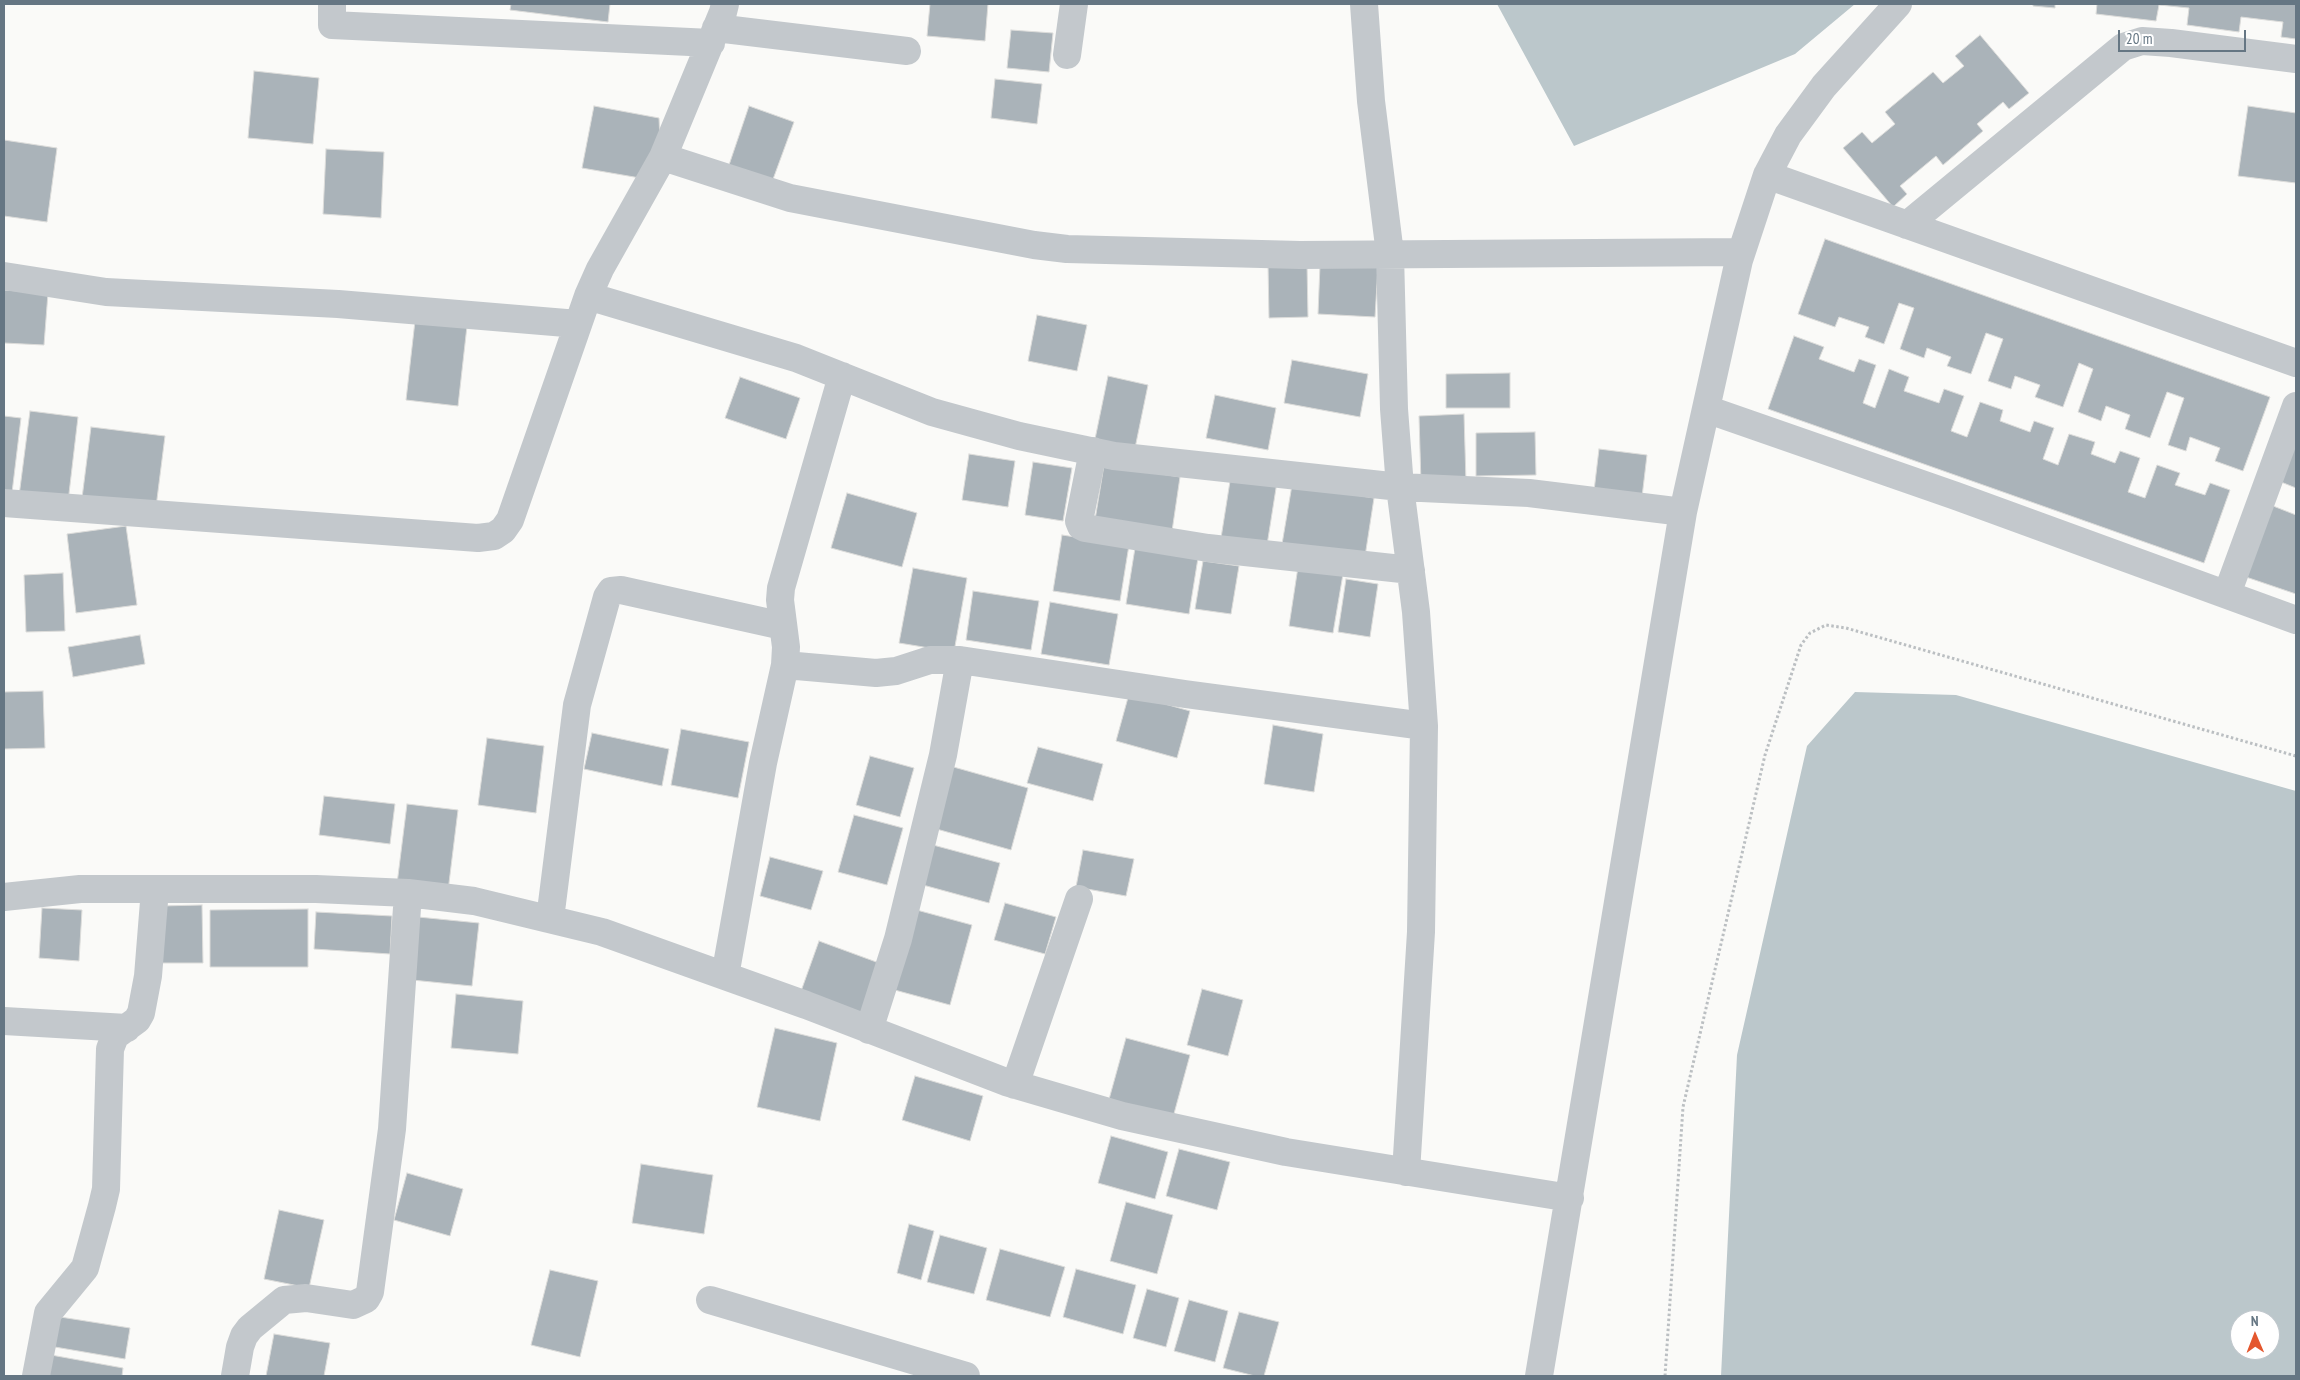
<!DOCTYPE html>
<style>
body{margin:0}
#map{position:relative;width:2300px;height:1380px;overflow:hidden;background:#fafaf8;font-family:"PT Sans Narrow",sans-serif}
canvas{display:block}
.frame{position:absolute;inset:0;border:5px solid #657683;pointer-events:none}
.north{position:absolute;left:2230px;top:1310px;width:50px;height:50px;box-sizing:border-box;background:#fff;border:1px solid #c1c8cd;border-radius:50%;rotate:359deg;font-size:14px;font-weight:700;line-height:20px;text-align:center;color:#657683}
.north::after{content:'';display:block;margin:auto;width:18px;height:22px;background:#e4572e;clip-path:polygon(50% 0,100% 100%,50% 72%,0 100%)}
.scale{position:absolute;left:2118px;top:30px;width:128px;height:22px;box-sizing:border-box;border:2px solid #657683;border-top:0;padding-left:6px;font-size:15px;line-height:18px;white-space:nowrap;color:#657683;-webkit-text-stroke:4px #fff;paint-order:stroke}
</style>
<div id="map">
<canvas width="2300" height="1380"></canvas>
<div class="frame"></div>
<div class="north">N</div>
<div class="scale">20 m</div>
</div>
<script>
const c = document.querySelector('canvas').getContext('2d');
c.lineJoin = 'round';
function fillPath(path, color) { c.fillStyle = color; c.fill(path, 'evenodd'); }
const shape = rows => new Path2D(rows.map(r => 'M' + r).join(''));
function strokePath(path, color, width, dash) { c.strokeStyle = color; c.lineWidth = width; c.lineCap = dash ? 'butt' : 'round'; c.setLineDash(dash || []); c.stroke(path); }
fillPath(shape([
 [1497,4,1855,4,1795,54,1574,146],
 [1855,692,1956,695,2296,791,2296,1376,1721,1376,1737,1055,1807,746],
 [2240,1320,2270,1320,2270,1350,2240,1350]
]), '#bbc7cb');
const building = shape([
 [511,4,610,4,608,22,510,10,511,4],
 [930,4,988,4,985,41,927,36,930,4],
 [2033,4,2055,4,2055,8,2033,6,2033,4],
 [2097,4,2296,4,2296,39,2281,37,2283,22,2241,17,2239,32,2187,25,2189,8,2159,5,2156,21,2096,14,2097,4],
 [1011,30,1053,33,1049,72,1007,68,1011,30],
 [1980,35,2029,93,2009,109,2003,102,1977,124,1983,131,1943,165,1936,156,1900,186,1907,194,1893,207,1843,148,1862,132,1872,143,1895,124,1885,112,1933,72,1943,83,1964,66,1955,56,1980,35],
 [254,71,319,78,313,144,248,138,254,71],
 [995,79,1042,84,1037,124,991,118,995,79],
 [594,106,659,118,660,141,640,178,582,168,594,106],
 [749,106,794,122,772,182,728,168,749,106],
 [2248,106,2296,113,2296,183,2238,176,2248,106],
 [4,140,57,148,47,222,4,216,4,140],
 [326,149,384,152,381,218,323,214,326,149],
 [1825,239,2270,397,2243,471,2215,461,2220,448,2190,437,2186,451,2168,445,2184,398,2167,392,2150,438,2125,429,2130,415,2106,406,2101,421,2078,412,2093,369,2079,363,2063,407,2035,397,2040,385,2015,376,2011,389,1988,381,2003,339,1986,333,1971,374,1947,366,1951,357,1927,348,1924,358,1900,349,1914,308,1899,303,1884,344,1865,337,1869,327,1839,317,1835,327,1798,314,1825,239],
 [1268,264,1307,264,1308,317,1269,318,1268,264],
 [1320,265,1378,267,1375,317,1318,314,1320,265],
 [4,290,48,293,44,345,4,343,4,290],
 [1037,315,1087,325,1077,371,1028,361,1037,315],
 [415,321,467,326,458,406,406,400,415,321],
 [1794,336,1824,347,1819,359,1854,372,1859,359,1876,365,1863,403,1875,408,1889,369,1909,377,1904,391,1939,403,1944,389,1964,396,1951,431,1967,437,1980,402,2003,410,2000,421,2030,432,2034,421,2054,428,2043,459,2058,465,2069,434,2095,442,2091,454,2115,463,2120,451,2140,458,2128,492,2145,498,2157,465,2180,473,2175,485,2205,495,2210,483,2230,490,2204,563,1768,409,1794,336],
 [1292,360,1368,374,1360,417,1284,403,1292,360],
 [1510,373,1510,408,1446,408,1446,374,1510,373],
 [1108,376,1148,385,1134,453,1094,444,1108,376],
 [740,377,800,398,786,439,725,418,740,377],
 [1215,395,1276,408,1268,450,1206,438,1215,395],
 [30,411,78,417,68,502,19,496,30,411],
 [1464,414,1466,482,1421,484,1419,416,1464,414],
 [4,416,21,418,11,501,4,500,4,416],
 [2296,424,2296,488,2276,480,2296,424],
 [91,427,165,436,156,507,82,498,91,427],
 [1535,432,1536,475,1476,476,1476,433,1535,432],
 [1599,449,1647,455,1642,497,1594,491,1599,449],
 [969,454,1015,461,1008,507,962,500,969,454],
 [1033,462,1072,468,1063,521,1025,515,1033,462],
 [1104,465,1180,477,1171,538,1094,526,1104,465],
 [1231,475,1277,482,1267,545,1221,538,1231,475],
 [1292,485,1374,498,1364,563,1281,550,1292,485],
 [847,493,917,513,902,567,831,548,847,493],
 [2268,504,2296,515,2296,594,2243,576,2268,504],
 [126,526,137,605,76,613,67,534,126,526],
 [1062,535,1129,545,1120,601,1053,591,1062,535],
 [1135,548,1198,558,1189,614,1126,604,1135,548],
 [1203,561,1239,566,1231,614,1195,609,1203,561],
 [1298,567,1343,574,1333,633,1289,626,1298,567],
 [913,568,967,578,954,652,899,643,913,568],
 [63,573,65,631,26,632,24,575,63,573],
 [1346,579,1378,584,1370,637,1338,632,1346,579],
 [973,591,1039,601,1031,650,966,640,973,591],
 [1050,602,1118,614,1109,665,1041,654,1050,602],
 [140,635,145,664,73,677,68,647,140,635],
 [43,691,45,748,4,749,4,692,43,691],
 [1129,694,1190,711,1177,758,1116,741,1129,694],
 [1273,725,1323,734,1314,792,1264,784,1273,725],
 [681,729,749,742,738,798,671,785,681,729],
 [592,733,669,749,662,786,584,769,592,733],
 [487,738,544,746,536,813,478,805,487,738],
 [1038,747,1103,764,1093,801,1027,783,1038,747],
 [870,756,914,768,900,817,856,805,870,756],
 [950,766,1028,788,1011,850,933,828,950,766],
 [324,796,395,804,390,844,319,835,324,796],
 [407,804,458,810,448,891,397,884,407,804],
 [854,815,903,828,887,885,838,872,854,815],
 [933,845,1000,863,989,903,923,885,933,845],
 [1083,850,1134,859,1126,896,1076,887,1083,850],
 [770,857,823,871,811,910,760,896,770,857],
 [1005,903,1056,917,1045,954,994,940,1005,903],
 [202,905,203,963,161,963,160,906,202,905],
 [42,908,82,910,79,961,39,958,42,908],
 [308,909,308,967,210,967,210,910,308,909],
 [913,909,972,925,950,1005,891,989,913,909],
 [316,912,392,916,390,954,314,949,316,912],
 [418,917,479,923,472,986,412,980,418,917],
 [819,941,879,963,861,1016,800,994,819,941],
 [1202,989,1243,1000,1228,1056,1187,1045,1202,989],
 [456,994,523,1001,518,1054,451,1048,456,994],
 [775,1028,837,1043,820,1121,757,1107,775,1028],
 [1126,1038,1190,1055,1172,1121,1108,1103,1126,1038],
 [915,1076,983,1096,970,1141,902,1120,915,1076],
 [1111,1136,1168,1152,1155,1199,1098,1183,1111,1136],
 [1179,1149,1230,1162,1217,1210,1166,1196,1179,1149],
 [641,1164,713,1175,704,1234,632,1223,641,1164],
 [407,1173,463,1189,450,1236,394,1220,407,1173],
 [1126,1202,1173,1215,1157,1274,1110,1261,1126,1202],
 [279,1210,324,1220,309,1288,264,1279,279,1210],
 [909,1224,934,1231,921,1280,897,1273,909,1224],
 [940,1235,987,1248,974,1294,927,1282,940,1235],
 [1000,1249,1065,1267,1050,1317,986,1300,1000,1249],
 [1076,1269,1136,1285,1123,1334,1063,1317,1076,1269],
 [550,1270,598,1281,580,1357,531,1345,550,1270],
 [1147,1289,1179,1298,1166,1347,1133,1338,1147,1289],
 [1189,1300,1228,1311,1215,1362,1174,1351,1189,1300],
 [1239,1312,1279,1322,1264,1376,1255,1376,1223,1368,1239,1312],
 [54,1316,130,1328,125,1359,49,1346,54,1316],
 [274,1334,330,1343,324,1376,266,1376,274,1334],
 [51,1355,123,1368,122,1376,47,1376,51,1355]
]);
fillPath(building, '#aab3b9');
strokePath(building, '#dcdcda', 1);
strokePath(shape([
 [1665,1376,1683,1107,1765,755,1801,645,1810,633,1826,625,1846,628,2296,756]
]), '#bbbfc2', 3, [2.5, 2.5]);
strokePath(shape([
 [332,4,332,25,711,43],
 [1364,4,1371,101,1390,254,1394,409,1400,487,1416,612,1424,726,1421,932,1406,1172],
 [716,28,907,51],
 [1067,55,1074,4],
 [663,157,790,198,1034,245,1067,249,1300,255,1741,252],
 [1767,175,2296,363],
 [1907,225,2123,47,2142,41,2171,43,2296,59],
 [4,276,106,292,338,304,578,324],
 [588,296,796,358,932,412,1019,436,1114,456,1400,487,1529,493,1683,512],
 [1706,409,1956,496,2296,620],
 [1093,451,1079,521,1081,526,1085,528,1208,548,1411,570],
 [4,503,478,538,494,536,503,530,510,520,588,296,600,269,663,157,723,12,725,4],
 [2227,594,2296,406],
 [785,665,876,673,896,671,930,660,960,660,1185,694,1424,726],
 [4,897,80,889,316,889,408,893,474,901,602,932,806,1005,1006,1082,1122,1116,1286,1152,1570,1198],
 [550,919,577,705,607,597,611,591,621,590,783,626],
 [725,976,763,763,785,665,786,647,780,600,781,588,842,376],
 [4,1021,127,1028],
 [869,1030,898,939,943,755,960,660],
 [1015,1085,1079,899],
 [710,1300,966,1376],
 [36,1376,48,1313,85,1268,102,1206,106,1189,110,1049,115,1036,137,1020,141,1013,148,976,155,889],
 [235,1376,240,1347,244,1336,250,1328,284,1300,306,1298,353,1305,366,1299,370,1292,392,1129,408,893],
 [1539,1376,1683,512,1739,260,1767,175,1788,135,1824,86,1898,4]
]), '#c3c8cc', 28);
</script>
